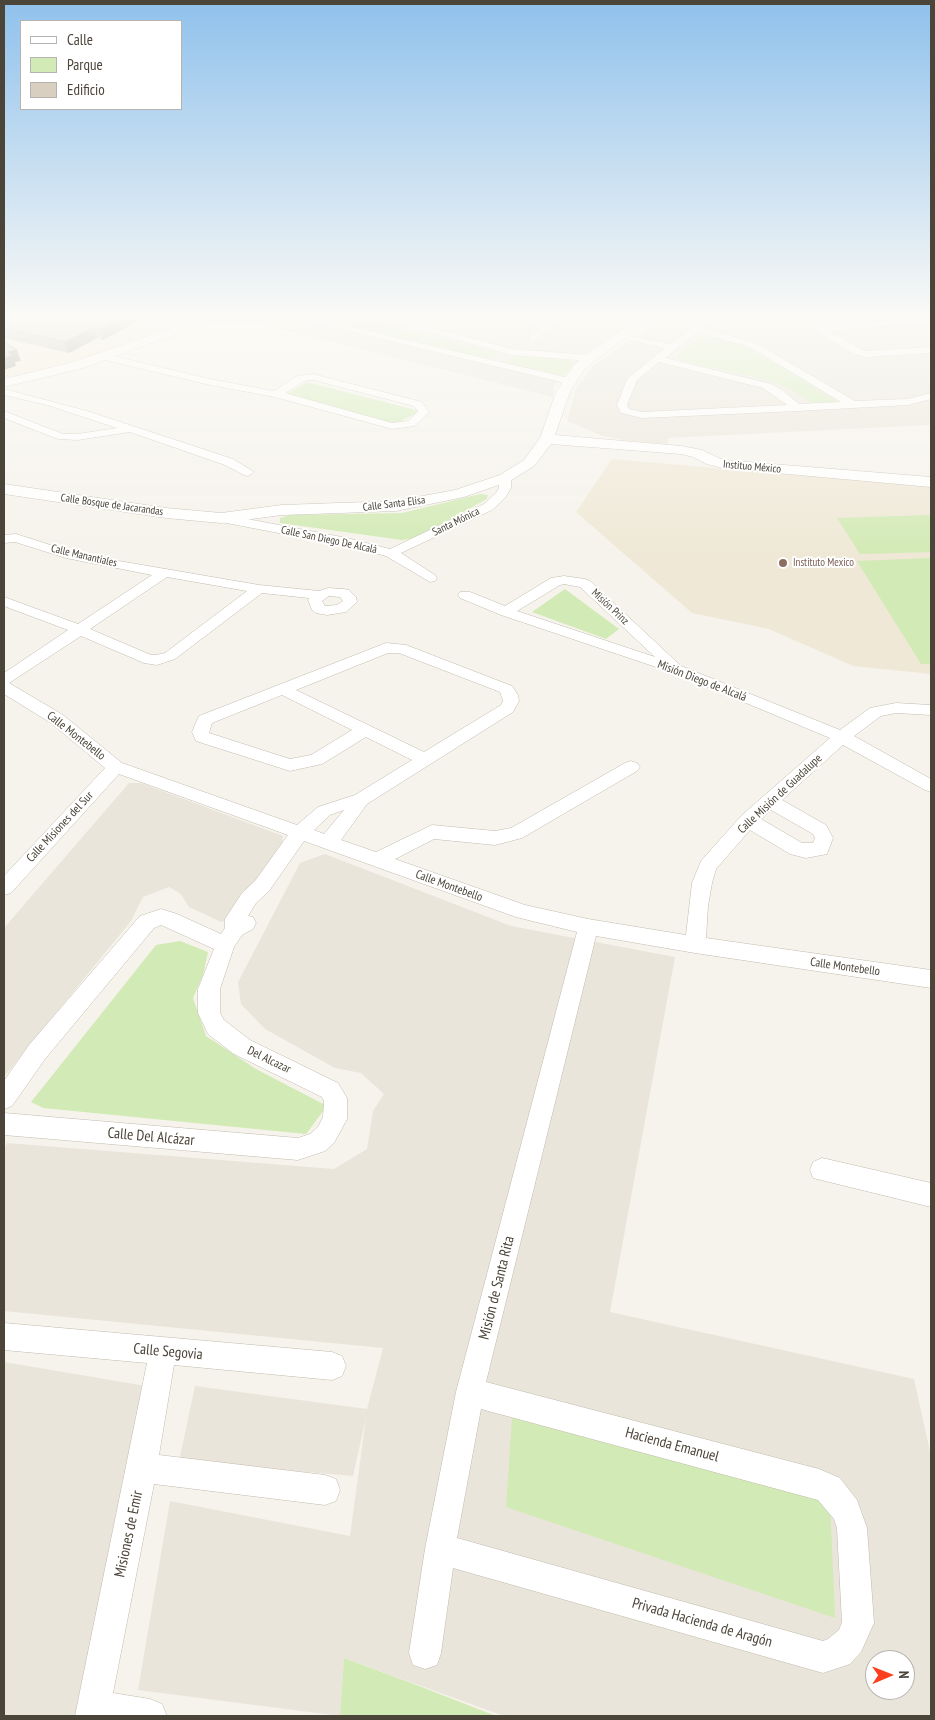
<!DOCTYPE html>
<meta charset="utf-8">
<style>
body{margin:0}
#map{position:relative;width:935px;height:1720px;overflow:hidden;background:#f6f3ec;font-family:"PT Sans Narrow",sans-serif}
canvas{display:block}
.frame{position:absolute;inset:0;border:5px solid #4b4439;pointer-events:none}
.legend{position:absolute;left:20px;top:20px;width:162px;height:90px;box-sizing:border-box;background:#fff;border:1px solid #b7b4b0;margin:0;padding:6px 9px;list-style:none;font-size:15px;color:#4b4439}
.legend li{display:flex;align-items:center;gap:10px;height:25px}
.legend b{width:25px;border:1px solid #b7b4b0}
.north{position:absolute;left:865px;top:1650px;width:50px;height:50px;box-sizing:border-box;background:#fff;border:1px solid #b7b4b0;border-radius:50%;rotate:89deg;font-size:14px;font-weight:700;line-height:20px;text-align:center;color:#4b4439}
.north::after{content:'';display:block;margin:auto;width:18px;height:22px;background:#fc3f1d;clip-path:polygon(50% 0,100% 100%,50% 72%,0 100%)}
</style>
<div id="map">
<canvas width="935" height="1720"></canvas>
<div class="frame"></div>
<ul class="legend">
<li><b style="height:6px;background:#fff"></b>Calle</li>
<li><b style="height:14px;background:#d2eab5"></b>Parque</li>
<li><b style="height:14px;background:#d8cfc1"></b>Edificio</li>
</ul>
<div class="north">N</div>
</div>
<script>
const c = document.querySelector('canvas').getContext('2d');
c.lineJoin = 'round';
function fillPath(path, color) { c.fillStyle = color; c.fill(path, 'evenodd'); }
const shape = rows => new Path2D(rows.map(r => 'M' + r).join(''));
function strokePath(path, color, width, dash) { c.strokeStyle = color; c.lineWidth = width; c.lineCap = dash ? 'butt' : 'round'; c.setLineDash(dash || []); c.stroke(path); }
function write(font, color, halo, rows, align = 'center') {
  c.font = font + ' "PT Sans Narrow",sans-serif'; c.lineWidth = 4; c.setLineDash([]); c.textBaseline = 'middle'; c.strokeStyle = halo; c.fillStyle = color; for (const [text, x, y, turn = 0] of rows) {
    c.save(); c.translate(x, y); c.rotate((+turn || 0) * Math.PI / 180); c.textAlign = isNaN(turn) ? turn : align; if (halo) c.strokeText(text, 0, 0); c.fillText(text, 0, 0); c.restore();
  }
}
fillPath(shape([
 [235,316,641,316,590,352,554,385,553,397,232,317],
 [663,316,931,316,931,425,667,438,668,444,623,440,603,436,567,421,576,389,592,367],
 [129,783,141,783,283,836,282,844,237,916,221,922,189,907,181,894,169,887,143,897,131,921,4,1077,4,928],
 [325,854,511,926,675,957,610,1312,914,1379,931,1456,931,1716,504,1716,344,1658,340,1716,138,1690,170,1501,350,1536,366,1418,353,1476,179,1461,195,1386,367,1409,383,1348,4,1311,4,1149,7,1143,334,1169,367,1149,373,1111,384,1094,361,1073,335,1068,265,1029,241,1004,238,982,300,863],
 [875,1660,905,1660,905,1690,875,1690],
 [4,1362,152,1387,78,1716,4,1716]
]), '#eae5da');
fillPath(shape([
 [4,316,216,316,65,368,4,379]
]), '#f7ead8');
fillPath(shape([
 [612,459,931,487,931,674,853,666,769,629,692,613,576,512]
]), '#efe8d6');
fillPath(shape([
 [359,319,501,353,488,360,337,324],
 [708,336,741,343,838,402,811,403,791,389,768,380,679,360,677,355,700,338],
 [519,356,568,359,573,361,573,364,565,375,561,375,507,363,513,357],
 [307,382,420,411,396,424,285,395],
 [480,494,488,495,487,499,416,538,402,540,280,523,280,518,290,515,402,513],
 [931,515,931,552,860,554,837,518],
 [931,558,931,664,921,664,857,561],
 [565,589,619,629,606,639,532,612],
 [180,941,208,952,203,975,193,998,206,1036,256,1069,327,1106,306,1134,43,1108,31,1102,156,945],
 [512,1418,830,1500,835,1618,506,1507],
 [344,1658,414,1684,496,1716,340,1716]
]), '#d2eab5');
fillPath(shape([
 [159,316,210,316,159,331,138,328]
]), '#e5e3e0');
const minor = shape([
 [286,316,304,316,569,378,574,381,569,384,286,316],
 [370,316,387,316,512,349,590,355,595,358,590,361,512,355,370,316],
 [500,316,519,316,549,323,559,316,570,316,533,341,530,340,530,336,543,327,500,316],
 [706,316,716,316,702,328,756,343,855,401,908,399,931,393,931,399,908,405,797,411,642,418,621,413,617,405,627,379,665,348,619,338,619,334,671,344,706,316],
 [697,332,750,347,841,402,799,404,782,390,771,384,665,358,697,332],
 [659,362,763,388,787,405,642,412,629,409,627,405,637,380,659,362],
 [927,317,931,319,930,322,828,331,865,351,931,347,931,353,865,357,854,354,822,335,818,330,827,325,927,317],
 [105,354,210,379,274,391,297,376,313,374,422,402,429,412,415,426,392,429,275,397,210,385,101,359,101,355,105,354],
 [313,380,414,406,418,411,408,421,392,423,285,393,304,381,313,380],
 [4,389,87,411,233,459,254,472,248,476,244,475,225,465,130,432,78,440,58,439,4,418,4,411,63,434,78,434,117,428,47,405,4,395,4,389],
 [505,474,511,478,511,488,505,498,492,510,401,553,435,575,437,578,435,581,430,582,386,556,347,546,221,522,215,518,221,514,347,538,390,549,484,504,496,493,499,488,499,478,505,474],
 [16,534,69,551,113,560,259,585,319,591,328,588,344,589,349,590,356,597,357,602,346,612,327,615,316,613,312,610,308,600,309,598,262,593,175,659,157,665,144,663,81,636,9,683,63,715,122,763,297,825,318,807,355,795,412,760,366,737,322,764,290,771,196,741,192,732,197,720,199,716,386,643,406,645,512,686,518,695,519,701,513,712,367,804,341,840,376,852,432,825,495,831,511,828,625,763,631,761,637,763,640,767,637,771,522,838,495,845,434,839,395,859,525,905,588,919,686,935,692,883,701,861,742,815,830,738,674,673,501,615,460,598,458,595,460,592,470,592,505,606,551,578,564,576,585,579,590,581,681,666,840,730,870,708,896,703,931,705,931,715,896,713,881,716,854,736,931,779,931,792,925,790,843,745,782,800,826,825,833,838,827,854,806,858,790,854,750,830,716,869,712,883,708,906,706,938,931,970,931,988,695,953,596,936,486,1382,819,1469,840,1478,857,1500,867,1528,874,1623,861,1652,850,1664,823,1673,453,1568,441,1653,437,1665,425,1669,413,1665,409,1653,425,1549,456,1392,577,932,516,917,304,841,269,891,256,903,248,916,253,917,256,923,253,929,242,935,234,947,220,989,220,1013,224,1020,250,1040,338,1083,347,1098,347,1119,334,1143,325,1151,298,1160,4,1135,4,1113,298,1138,310,1134,318,1127,323,1117,324,1101,322,1097,234,1054,208,1034,198,1013,198,989,214,949,161,925,154,928,45,1059,12,1106,4,1109,4,1081,29,1045,140,916,161,909,177,914,221,934,225,928,225,919,242,893,255,881,288,835,119,774,11,893,4,895,4,876,105,768,51,723,4,694,4,673,68,630,4,606,4,597,78,624,152,575,66,558,15,542,4,543,4,535,16,534],
 [167,577,247,591,165,653,156,655,151,655,90,629,167,577],
 [564,584,580,587,655,657,517,611,560,585,564,584],
 [329,596,340,597,343,601,337,605,325,606,322,601,329,596],
 [388,653,399,653,500,692,503,701,501,705,424,752,296,690,388,653],
 [282,695,352,730,311,755,290,759,209,733,212,723,282,695],
 [344,810,324,834,314,830,330,815,344,810],
 [771,810,813,834,815,838,813,843,802,843,761,819,771,810],
 [481,1409,818,1500,834,1519,837,1528,842,1622,839,1630,828,1639,823,1641,457,1538,481,1409],
 [822,1158,931,1183,931,1207,813,1178,810,1170,813,1162,822,1158],
 [4,1323,332,1352,342,1356,346,1366,342,1376,332,1380,174,1365,159,1455,325,1475,336,1479,340,1490,336,1501,325,1505,154,1484,113,1693,150,1699,162,1704,167,1716,75,1716,147,1363,4,1350,4,1323]
]);
const tertiary = shape([
 [205,316,224,316,83,368,4,387,4,379,74,362,205,316],
 [642,316,656,316,594,361,583,371,570,392,555,435,681,446,702,450,723,460,931,477,931,487,722,468,707,464,693,457,681,454,551,444,534,466,510,481,464,497,396,511,282,515,221,523,166,518,4,494,4,484,166,508,221,513,282,505,396,501,455,490,500,475,524,460,540,438,556,392,573,366,586,355,642,316]
]);
strokePath(minor, '#c2bbae', 1);
strokePath(tertiary, '#c2bbae', 1);
fillPath(minor, '#fff');
fillPath(tertiary, '#fff');
fillPath(shape([
 [4,316,147,316,103,340,97,338,69,353,4,338]
]), '#bab2a6');
fillPath(shape([
 [124,316,147,316,103,340,100,329],
 [94,327,97,338,69,353,65,342],
 [17,350,21,361,15,362,16,366,4,370,4,358,8,352]
]), '#979187');
const building = shape([
 [4,316,124,316,100,329,94,327,65,342,4,328,4,316],
 [4,342,17,350,8,352,13,355,4,358,4,342]
]);
fillPath(building, '#d8cfc1');
strokePath(building, '#979187', 1);
const sky = c.createLinearGradient(0, 0, 0, 557);
sky.addColorStop(0, '#8fc1ec');
sky.addColorStop(0.57, '#fbfaf6');
sky.addColorStop(1, '#fbfaf600');
c.fillStyle = sky;
c.fillRect(0, 0, 935, 557);
for (const [x, y, r, color] of [
 [783,563,5,"#8d6e63"]
]) { const dot = new Path2D(); dot.arc(x, y, r, 0, 2 * Math.PI); c.fillStyle = color; c.fill(dot); strokePath(dot, '#fff', 2); }
write('11px', '#4b4439', '#fff', [
 ["Instituo México",752,467,5],
 ["Calle Santa Elisa",394,504,-7],
 ["Calle Bosque de Jacarandas",112,505,8],
 ["Santa Mónica",456,522,-26],
 ["Calle San Diego De Alcalá",329,540,12],
 ["Calle Manantiales",84,556,13],
 ["Misión Prinz",610,607,43]
]);
write('11px', '#785e54', '#fff', [
 ["Instituto Mexico",793,563]
], 'left');
write('12px', '#4b4439', '#fff', [
 ["Misión Diego de Alcalá",702,681,21],
 ["Calle Montebello",76,736,38],
 ["Calle Misión de Guadalupe",780,794,-43],
 ["Calle Misiones del Sur",60,827,-47],
 ["Calle Montebello",449,886,20],
 ["Calle Montebello",845,967,8],
 ["Del Alcazar",269,1060,26]
]);
write('15px', '#4b4439', '#fff', [
 ["Calle Del Alcázar",151,1137,5],
 ["Misión de Santa Rita",497,1288,-76],
 ["Calle Segovia",168,1352,5],
 ["Hacienda Emanuel",672,1445,15],
 ["Misiones de Emir",129,1534,-78],
 ["Privada Hacienda de Aragón",702,1623,16]
]);
</script>
